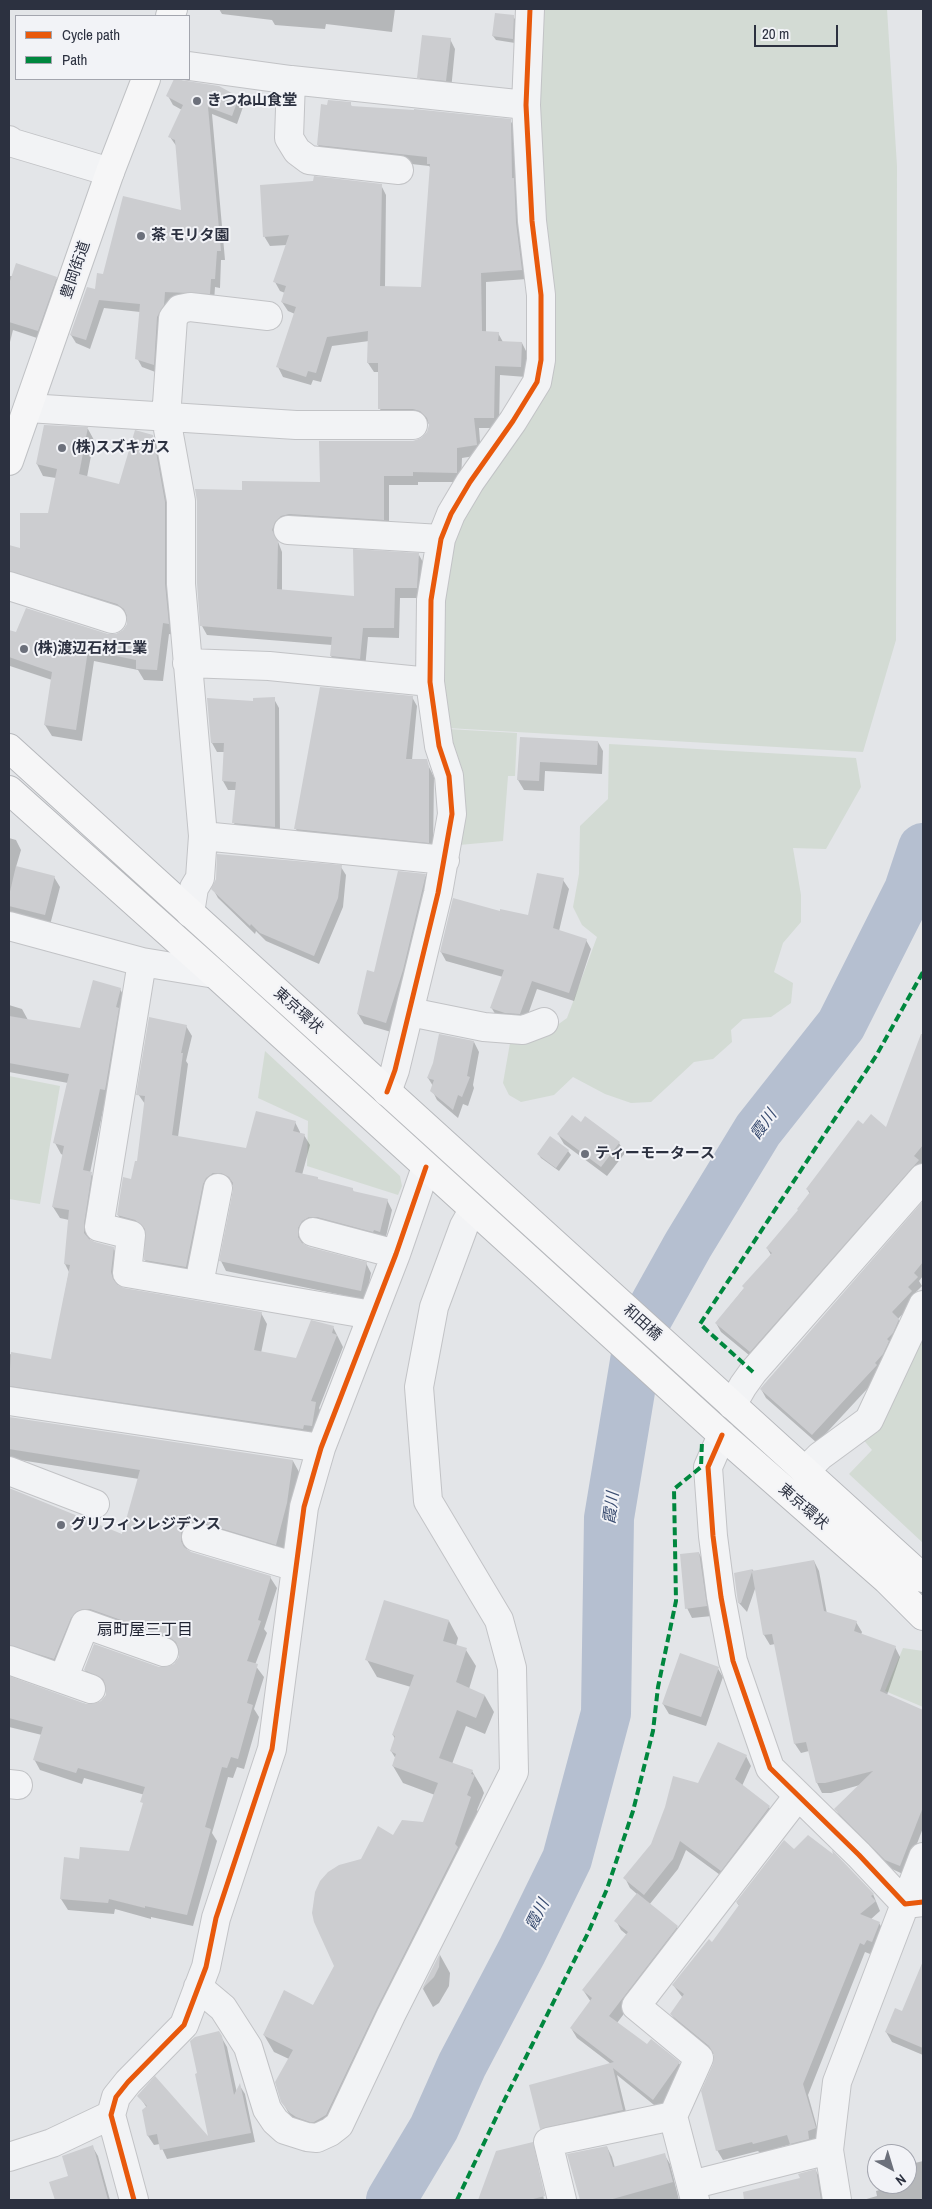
<!DOCTYPE html>
<meta charset="utf-8">
<style>
body{margin:0}
#map{position:relative;width:932px;height:2209px;overflow:hidden;background:#e3e5e8;font-family:"Archivo Narrow",sans-serif}
canvas{display:block}
.frame{position:absolute;inset:0;border:10px solid #2c3140;pointer-events:none}
.legend{position:absolute;left:15px;top:15px;width:175px;height:65px;box-sizing:border-box;background:#f2f3f7;border:1px solid #a3a5ae;margin:0;padding:6px 9px;list-style:none;font-size:15px;color:#2c3140}
.legend li{display:flex;align-items:center;gap:10px;height:25px}
.legend b{width:25px;border:1px solid #a3a5ae}
.north{position:absolute;left:867px;top:2144px;width:50px;height:50px;box-sizing:border-box;background:#f2f3f7;border:1px solid #a3a5ae;border-radius:50%;rotate:141deg;font-size:14px;font-weight:700;line-height:20px;text-align:center;color:#2c3140}
.north::after{content:'';display:block;margin:auto;width:18px;height:22px;background:#6c707b;clip-path:polygon(50% 0,100% 100%,50% 72%,0 100%)}
.scale{position:absolute;left:754px;top:25px;width:84px;height:22px;box-sizing:border-box;border:2px solid #2c3140;border-top:0;padding-left:6px;font-size:15px;line-height:18px;white-space:nowrap;color:#2c3140;-webkit-text-stroke:4px #f2f3f7;paint-order:stroke}
</style>
<div id="map">
<canvas width="932" height="2209"></canvas>
<div class="frame"></div>
<ul class="legend">
<li><b style="height:6px;background:#e8590c"></b>Cycle path</li>
<li><b style="height:6px;background:#00873e"></b>Path</li>
</ul>
<div class="north">N</div>
<div class="scale">20 m</div>
</div>
<script>
const c = document.querySelector('canvas').getContext('2d');
c.lineJoin = 'round';
function fillPath(path, color) { c.fillStyle = color; c.fill(path, 'evenodd'); }
const shape = rows => new Path2D(rows.map(r => 'M' + r).join(''));
function strokePath(path, color, width, dash) { c.strokeStyle = color; c.lineWidth = width; c.lineCap = dash ? 'butt' : 'round'; c.setLineDash(dash || []); c.stroke(path); }
function write(font, color, halo, rows, align = 'center') {
  c.font = font + ' "Archivo Narrow","Noto Sans JP",sans-serif'; c.lineWidth = 4; c.setLineDash([]); c.textBaseline = 'middle'; c.strokeStyle = halo; c.fillStyle = color; for (const [text, x, y, turn = 0] of rows) {
    c.save(); c.translate(x, y); c.rotate((+turn || 0) * Math.PI / 180); c.textAlign = isNaN(turn) ? turn : align; if (halo) c.strokeText(text, 0, 0); c.fillText(text, 0, 0); c.restore();
  }
}
fillPath(shape([
 [539,9,887,9,897,166,896,640,863,752,448,728,439,673,445,545,536,402],
 [448,729,517,733,515,776,508,776,503,841,459,845],
 [609,744,856,758,861,787,826,849,793,848,801,895,801,922,783,943,774,972,793,983,791,1003,771,1017,743,1019,731,1030,732,1042,713,1059,694,1062,651,1102,631,1103,605,1094,573,1077,554,1095,521,1102,509,1095,503,1083,510,1043,538,1039,567,1018,597,937,582,925,573,907,579,874,580,826,608,799],
 [265,1051,400,1176,402,1186,398,1195,307,1166,308,1121,258,1098],
 [9,1076,60,1086,40,1204,9,1199],
 [923,1324,923,1543,849,1474,872,1450,861,1437],
 [903,1648,923,1651,923,1707,885,1691]
]), '#d3dbd4');
fillPath(shape([
 [219,9,395,9,392,32,326,24,325,29,275,25,272,20,222,14],
 [513,16,516,21,515,43,496,40,493,36],
 [450,39,455,49,451,90,424,87,419,77],
 [176,79,238,98,243,107,237,124,212,114,225,260,221,260,220,288,215,287,214,302,169,300,158,373,142,367,137,358,140,312,104,308,90,349,76,343,71,335,104,275,182,211,177,147,170,137,182,110,173,105,168,96],
 [350,103,352,107,510,120,516,130,527,279,486,282,486,332,498,333,503,342,522,343,527,353,526,377,500,375,499,428,479,428,481,455,462,458,461,482,418,482,418,485,389,485,389,529,280,532,277,539,282,552,282,590,355,598,419,555,424,564,422,598,400,598,399,638,368,637,365,668,337,666,331,656,332,645,207,635,202,626,244,491,321,483,421,440,427,434,430,426,427,421,419,419,385,419,380,409,379,372,374,372,368,363,369,341,332,346,321,382,313,380,311,385,283,377,278,367,295,314,288,311,282,302,285,293,280,291,275,282,287,245,270,246,264,236,381,185,386,195,385,287,423,288,431,168,429,166,324,154,318,145],
 [9,276,56,278,62,287,43,340,13,330,9,346],
 [45,426,88,429,94,440,87,477,120,485,152,436,159,447,171,515,175,635,169,634,163,681,144,680,138,670,94,661,82,741,52,736,45,725,52,680,10,666,9,670,9,640,115,636,123,632,128,625,128,618,124,615,9,584,9,555,12,547,21,550,49,515,56,478,43,476,37,464],
 [412,697,417,706,412,760,426,761,434,777,433,851,301,838,296,829],
 [274,699,279,708,280,836,239,832,234,823,236,790,228,790,223,781,225,752,217,752,212,743,254,702],
 [521,738,598,742,603,751,602,774,545,771,544,791,524,790,518,780],
 [9,838,16,840,21,850,16,867,54,877,60,887,50,925,9,914],
 [341,867,346,875,343,907,319,964,266,941,256,931,255,934,218,898,213,889],
 [425,875,430,885,391,1032,364,1024,358,1014,375,974],
 [563,880,569,889,559,931,586,940,591,949,574,1001,537,989,525,1023,497,1017,491,1007,503,977,446,961,441,952,500,913,529,916],
 [120,989,126,1000,90,1173,98,1184,90,1241,113,1248,120,1259,118,1287,124,1290,261,1313,267,1324,261,1353,296,1359,333,1327,343,1347,319,1408,322,1414,318,1436,9,1398,9,1354,52,1360,69,1272,65,1264,69,1220,60,1218,53,1207,63,1155,61,1154,55,1143,68,1083,9,1072,9,1005,22,1009,28,1020,81,1030],
 [186,1026,192,1036,186,1061,188,1064,178,1137,247,1149,295,1122,300,1132,300,1134,304,1135,310,1145,302,1175,353,1190,354,1193,387,1200,392,1210,385,1241,303,1238,303,1245,308,1248,366,1263,371,1273,366,1300,226,1271,221,1261,234,1186,227,1182,192,1276,151,1270,145,1260,146,1233,142,1229,124,1225,118,1215,138,1163,145,1104,138,1094],
 [923,1041,923,1171,755,1360,721,1332,716,1323,771,1255,767,1248,799,1211,810,1194,807,1189,863,1125,887,1129],
 [474,1042,479,1052,473,1085,474,1088,468,1106,463,1104,458,1118,437,1100,432,1090,433,1086,428,1078],
 [581,1123,619,1143,625,1153,607,1176,564,1144,558,1134],
 [568,1151,571,1155,559,1171,541,1158,538,1154],
 [923,1203,923,1276,919,1281,922,1286,913,1295,916,1300,898,1319,903,1328,881,1374,817,1443,766,1398,761,1389],
 [9,1418,293,1461,299,1472,293,1515,282,1555,187,1545,187,1550,191,1553,270,1577,277,1588,264,1629,267,1633,255,1665,264,1677,254,1709,259,1717,244,1769,237,1767,233,1778,228,1777,212,1833,217,1841,193,1926,151,1917,151,1919,115,1909,114,1914,68,1910,61,1899,80,1860,130,1853,147,1799,145,1795,84,1778,82,1784,40,1770,34,1759,42,1735,9,1727,9,1684,93,1706,101,1705,107,1695,107,1688,91,1681,85,1670,167,1669,175,1664,180,1657,181,1651,97,1620,60,1670,9,1655,9,1489,122,1535,139,1479,20,1460,20,1463,9,1462],
 [699,1553,704,1563,712,1616,692,1618,687,1608],
 [814,1561,819,1571,827,1614,856,1622,862,1632,861,1635,895,1647,900,1657,887,1695,923,1712,923,1828,905,1875,892,1869,841,1819,836,1809,860,1785,831,1793,822,1793,817,1783,809,1751,801,1753,795,1744,775,1644,770,1645,764,1635,756,1586,747,1612,739,1603,735,1574,753,1570,754,1572],
 [449,1621,458,1638,456,1646,466,1650,476,1666,469,1689,485,1696,494,1712,485,1734,466,1726,452,1764,472,1771,482,1788,484,1793,477,1810,480,1815,336,2132,292,2119,282,2101,289,2059,274,2052,264,2035,313,2006,335,1966,361,1860,393,1837,424,1823,435,1795,403,1783,393,1766,396,1759,391,1751,395,1739,393,1735,411,1687,377,1677,367,1660],
 [717,1667,723,1677,706,1726,669,1714,663,1704],
 [746,1756,751,1766,742,1786,769,1807,775,1817,727,1880,686,1850,678,1869,649,1905,677,1927,682,1937,617,2023,648,2046,679,2063,685,2073,659,2109,617,2075,628,2120,546,2134,540,2124,611,2064,577,2038,571,2028,591,2002,583,1990,627,1935,621,1930,616,1921,637,1894,630,1888,625,1878,699,1784],
 [794,1851,873,1894,880,1911,870,1920,879,1923,885,1933,877,1951,873,1949,870,1954,865,1952,808,2095,820,2138,796,2153,792,2144,760,2153,758,2151,723,2160,717,2150,715,2055,677,2023,671,2014,683,1998,673,1985,713,1944,740,1907,737,1903],
 [440,1955,450,1973,449,1986,439,2003,433,2007,423,1989],
 [923,1962,923,2055,892,2042,886,2032,903,2012],
 [219,2033,227,2047,237,2093,240,2086,245,2094,255,2142,167,2159,160,2144,154,2145,148,2136,147,2108,139,2096,210,2140],
 [92,2146,98,2156,110,2200,55,2200],
 [607,2147,612,2157,615,2168,664,2154,670,2164,679,2200,583,2200,571,2154],
 [535,2154,544,2200,485,2200,483,2192],
 [923,2161,923,2200,863,2200,877,2196,876,2191,893,2186,893,2184,907,2184,907,2165],
 [816,2171,821,2180,824,2200,772,2200]
]), '#0003');
strokePath(shape([
 [391,2200,434,2128,462,2065,522,1951,567,1859,606,1713,609,1518,640,1331,688,1245,758,1130,841,1025,909,890,923,848]
]), '#b5bfd0', 50);
fillPath(shape([
 [495,13,514,15,513,39,492,36],
 [422,35,451,38,446,81,417,78],
 [174,79,219,86,239,97,232,116,208,107,221,251,217,251,215,279,211,279,210,294,165,292,164,305,157,317,154,365,135,359,140,304,99,300,86,340,70,335,87,287,95,289,97,273,103,274,123,196,181,210,175,140,168,137,183,105,166,96],
 [328,100,351,102,351,106,414,110,414,109,511,119,512,178,514,178,516,223,522,270,481,273,482,331,499,332,498,341,522,342,521,367,495,366,494,418,474,418,477,445,457,448,457,473,413,472,413,476,384,476,384,520,289,514,281,516,275,522,272,530,278,541,277,589,354,596,353,549,419,553,417,588,395,588,394,628,363,628,360,659,330,656,332,637,200,626,197,583,197,501,195,489,242,490,242,481,320,482,319,441,413,441,421,438,427,432,429,425,427,418,420,411,413,409,378,409,378,363,367,363,368,331,327,337,316,373,308,371,306,377,276,367,296,307,281,302,286,286,273,282,289,235,263,237,260,185,313,181,314,176,382,184,380,286,421,287,430,164,427,164,427,157,317,145,321,104,327,105],
 [16,263,57,277,38,331,9,322,9,284],
 [44,425,88,427,79,474,119,484,135,430,153,435,165,502,165,584,169,624,163,623,157,670,136,669,136,660,88,650,76,730,44,725,52,672,9,657,9,630,16,632,26,608,108,634,116,634,123,630,127,624,127,616,124,609,117,604,9,571,9,545,20,548,20,513,48,513,57,469,36,464],
 [320,687,413,696,406,759,427,759,429,767,429,843,294,829],
 [275,697,275,827,232,823,236,782,222,781,224,743,211,743,207,698,253,701,253,698],
 [520,737,598,741,597,765,540,762,539,781,517,780],
 [217,854,342,865,338,898,314,956,260,933,251,924,250,926,211,889,216,879],
 [16,866,55,876,45,915,9,906,9,896],
 [398,871,426,874,403,970,386,1023,357,1014,367,970,374,972],
 [537,873,564,878,553,928,587,939,569,993,532,981,520,1014,505,1013,490,1008,504,970,440,952,453,898,500,911,500,909,528,915],
 [93,980,121,988,116,1007,119,1008,105,1090,100,1089,83,1170,92,1172,84,1224,84,1233,89,1239,95,1242,114,1247,111,1272,113,1279,118,1285,124,1288,262,1312,254,1350,296,1358,311,1320,334,1326,332,1333,337,1335,311,1401,316,1402,312,1426,304,1425,303,1429,9,1386,11,1352,51,1359,70,1265,64,1264,69,1210,52,1207,64,1146,53,1143,69,1074,9,1063,9,1016,80,1028],
 [149,1017,187,1025,181,1053,183,1053,172,1135,246,1148,256,1111,296,1121,293,1131,305,1134,295,1172,318,1177,318,1179,353,1188,353,1191,388,1199,380,1232,374,1230,373,1232,317,1217,309,1217,302,1221,298,1228,298,1237,302,1243,309,1247,367,1262,361,1291,219,1261,233,1191,233,1183,229,1177,221,1173,213,1173,206,1178,203,1184,186,1267,144,1260,145,1229,135,1220,117,1215,123,1177,131,1179,135,1161,137,1161,145,1096,136,1095],
 [439,1034,474,1041,467,1076,470,1077,462,1097,458,1095,453,1110,430,1091,434,1080,427,1078,433,1063],
 [921,1034,923,1034,923,1145,914,1156,919,1160,750,1352,715,1323,744,1288,742,1286,772,1253,766,1248,798,1210,797,1209,810,1192,806,1189,858,1120,863,1124,871,1114,886,1127],
 [572,1115,581,1122,585,1116,620,1142,601,1167,557,1134],
 [550,1136,569,1150,556,1168,537,1154],
 [923,1201,923,1262,914,1273,918,1277,908,1287,912,1291,892,1312,899,1319,893,1333,887,1339,889,1341,883,1354,875,1363,877,1365,812,1435,760,1389],
 [9,1417,293,1460,287,1503,276,1545,200,1522,192,1522,186,1525,181,1533,181,1541,184,1547,191,1552,271,1576,258,1620,261,1621,247,1661,258,1664,247,1703,253,1705,238,1759,231,1757,227,1768,222,1767,205,1827,211,1829,187,1915,145,1906,145,1908,109,1899,108,1903,60,1899,64,1857,79,1859,80,1847,129,1851,143,1803,140,1802,145,1787,78,1768,76,1773,33,1760,43,1727,9,1718,9,1676,86,1704,93,1704,101,1701,106,1695,106,1687,103,1679,84,1670,94,1644,159,1667,166,1667,174,1664,179,1657,179,1650,176,1642,169,1637,90,1609,83,1609,76,1612,71,1618,54,1659,9,1645,9,1488,122,1534,140,1470,9,1449],
 [699,1552,707,1606,685,1609,680,1554],
 [814,1560,824,1611,857,1621,854,1631,896,1646,880,1691,923,1710,923,1807,900,1866,885,1860,834,1809,873,1771,825,1783,816,1783,806,1742,794,1744,772,1634,763,1635,752,1572,741,1603,738,1603,734,1573,753,1569,752,1571],
 [384,1600,449,1620,443,1641,467,1648,456,1682,485,1695,476,1718,457,1710,439,1758,473,1770,471,1774,475,1775,467,1795,471,1797,455,1844,458,1847,377,2008,326,2115,314,2122,310,2122,296,2117,290,2113,281,2102,275,2082,293,2050,263,2035,284,1990,313,2005,334,1966,314,1922,312,1913,315,1892,320,1881,328,1872,339,1865,361,1859,378,1826,393,1835,402,1820,423,1822,438,1783,392,1766,396,1754,390,1751,395,1736,392,1735,414,1675,365,1660],
 [680,1653,719,1667,701,1717,662,1704],
 [718,1742,747,1755,735,1779,770,1806,721,1871,680,1841,673,1859,644,1895,623,1878,651,1844,665,1807,673,1776,698,1783],
 [808,1835,833,1854,832,1850,874,1894,871,1896,876,1901,860,1914,880,1922,872,1942,867,1940,864,1945,860,1943,803,2084,816,2128,808,2131,809,2139,790,2144,787,2135,753,2144,752,2142,716,2151,701,2091,713,2064,714,2054,709,2046,670,2014,684,1994,672,1985,709,1939,712,1942,739,1905,736,1902,784,1840,794,1849],
 [637,1893,678,1926,609,2016,647,2044,651,2039,680,2062,653,2100,613,2068,623,2110,540,2129,529,2085,614,2062,570,2028,592,1998,582,1990,628,1932,614,1921],
 [440,1953,439,1967,434,1977,422,1989],
 [923,1961,923,2048,885,2032,895,2008,902,2011],
 [219,2031,222,2036,234,2095,240,2083,251,2133,160,2150,157,2134,147,2136,142,2110,147,2106,137,2096,155,2076,208,2136,195,2074,197,2073,190,2041,195,2037],
 [533,2142,545,2196,529,2200,478,2200,496,2151],
 [93,2145,108,2200,55,2200,49,2182,68,2176,62,2156],
 [607,2146,613,2167,665,2153,673,2182,609,2200,580,2200,567,2154],
 [816,2169,821,2200,744,2200,743,2192,800,2178,798,2174]
]), '#cccdd0');
const minor = shape([
 [189,66,291,80,526,105],
 [291,80,289,138,297,151,309,160,399,170],
 [9,140,13,143,110,172],
 [28,408,296,425,413,425],
 [288,530,441,539],
 [9,586,112,619],
 [187,663,269,666,430,682],
 [203,836,445,860],
 [190,913,194,888,200,878,203,836,181,584,181,501,166,418,173,318,180,309,190,307,268,316],
 [9,926,142,962,215,974],
 [142,962,99,1227,131,1235,127,1273,372,1315],
 [410,1012,484,1027,523,1030,544,1022],
 [387,1092,395,1070,438,893,452,814,449,776,439,746,430,682,431,600,441,539,451,514,470,482,513,421,537,382,541,360,541,295,532,221,526,105,530,9],
 [313,1232,396,1254],
 [199,1284,218,1188],
 [9,1401,321,1448],
 [732,1405,743,1386,753,1372,923,1178],
 [722,1435,708,1467,713,1536,721,1597,733,1661,770,1768,859,1855,905,1904,923,1902],
 [9,1471,95,1504],
 [805,1471,820,1456,869,1420,923,1305],
 [196,1537,296,1567],
 [9,1660,91,1689],
 [63,1679,85,1624,164,1652],
 [9,1784,18,1785],
 [198,1987,223,2008,248,2047,267,2109,275,2121,285,2130,307,2137,317,2138,330,2132,339,2125,391,2015,514,1772,512,1668,499,1620,428,1501,419,1387,434,1307,464,1226,473,1210],
 [673,2116,699,2058,636,2006,798,1796],
 [9,2157,52,2143,111,2115],
 [691,2185,829,2150],
 [134,2200,111,2115,116,2097,128,2082,184,2025,206,1967,216,1918,272,1749,304,1507,321,1448,396,1254,426,1167],
 [562,2200,548,2142,673,2116,695,2200],
 [837,2200,829,2150,837,2082,923,1857]
]);
const major = shape([
 [170,16,173,9],
 [9,461,110,172,146,79]
]);
const highway = shape([
 [9,748,923,1578],
 [9,790,215,974,722,1435,887,1580,923,1616]
]);
strokePath(minor, '#c2c3c6', 30);
strokePath(major, '#c0c2c5', 30);
strokePath(highway, '#b6b8bc', 30);
strokePath(minor, '#f2f3f5', 28);
strokePath(major, '#f6f6f7', 28);
strokePath(highway, '#f6f6f7', 28);
strokePath(shape([
 [753,1372,700,1324,876,1056,923,972],
 [457,2200,502,2105,588,1933,607,1889,633,1811,653,1731,658,1687,676,1601,674,1489,701,1467,702,1442]
]), '#00873e', 4, [8, 4]);
strokePath(shape([
 [387,1092,395,1070,438,893,452,814,449,776,439,746,430,682,431,600,441,539,451,514,470,482,513,421,537,382,541,360,541,295,532,221,526,105,530,9],
 [722,1435,708,1467,713,1536,721,1597,733,1661,770,1768,859,1855,905,1904,923,1902],
 [134,2200,111,2115,116,2097,128,2082,184,2025,206,1967,216,1918,272,1749,304,1507,321,1448,396,1254,426,1167]
]), '#e8590c', 5);
for (const [x, y, r, color] of [
 [197,101,5,"#6c707b"],
 [141,236,5,"#6c707b"],
 [62,448,5,"#6c707b"],
 [24,649,5,"#6c707b"],
 [585,1154,5,"#6c707b"],
 [61,1525,5,"#6c707b"]
]) { const dot = new Path2D(); dot.arc(x, y, r, 0, 2 * Math.PI); c.fillStyle = color; c.fill(dot); strokePath(dot, '#f2f3f7', 2); }
write('bold 15px', '#2c3140', '#f2f3f7', [
 ["きつね山食堂",207,101],
 ["茶 モリタ園",151,236],
 ["(株)スズキガス",72,448],
 ["(株)渡辺石材工業",34,649],
 ["ティーモータース",595,1154],
 ["グリフィンレジデンス",71,1525]
], 'left');
write('15px', '#2c3140', '#f2f3f7', [
 ["豊岡街道",76,270,-71],
 ["東京環状",298,1011,42],
 ["和田橋",642,1323,42],
 ["東京環状",803,1507,41]
]);
write('italic 16px', '#394c70', '#f2f3f7', [
 ["霞川",764,1125,-54],
 ["霞川",612,1508,-83],
 ["霞川",538,1915,-63]
]);
write('16px', '#1e2231', '#f2f3f7', [
 ["扇町屋三丁目",145,1631]
]);
</script>
